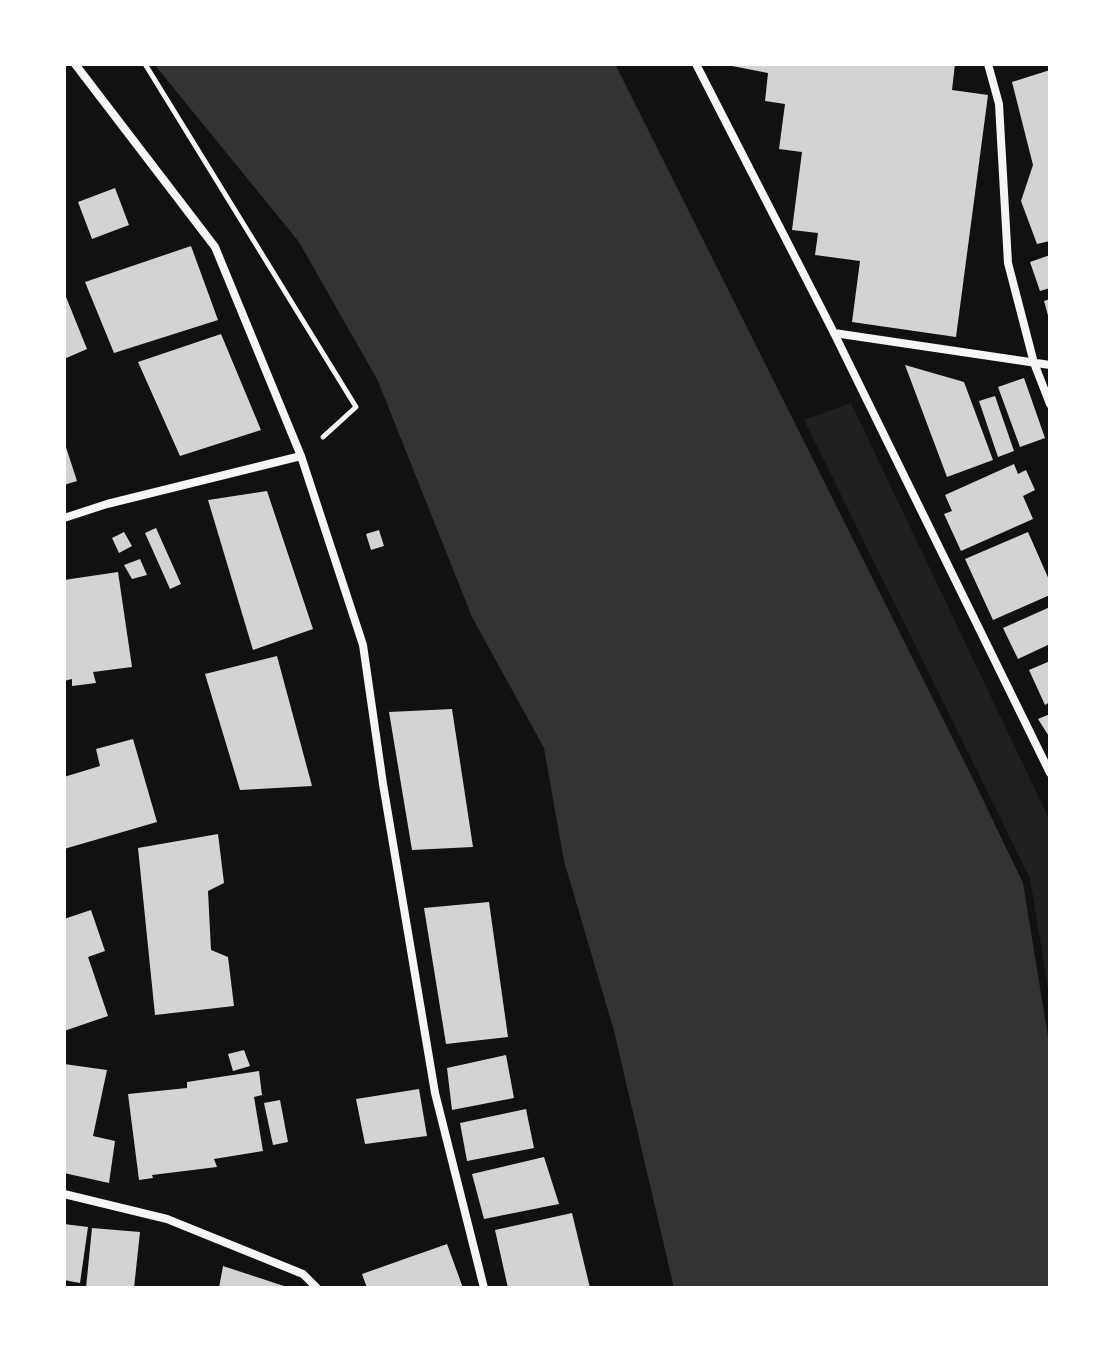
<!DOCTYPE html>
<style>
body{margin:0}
#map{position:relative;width:1114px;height:1352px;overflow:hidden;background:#111;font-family:Raleway,sans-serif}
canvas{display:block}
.frame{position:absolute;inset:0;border:66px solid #fff;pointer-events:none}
</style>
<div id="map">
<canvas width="1114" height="1352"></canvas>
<div class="frame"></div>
</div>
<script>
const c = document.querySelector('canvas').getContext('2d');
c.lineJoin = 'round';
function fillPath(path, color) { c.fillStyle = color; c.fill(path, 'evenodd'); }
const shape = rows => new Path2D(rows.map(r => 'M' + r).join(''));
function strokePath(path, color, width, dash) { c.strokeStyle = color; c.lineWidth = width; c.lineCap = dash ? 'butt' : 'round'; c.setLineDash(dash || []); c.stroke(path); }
fillPath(shape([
 [851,403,1050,821,1050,1000,1030,878,804,420]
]), '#202020');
fillPath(shape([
 [154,64,615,64,974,781,1023,883,1050,1049,1050,1288,674,1288,614,1031,564,861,544,748,472,617,378,381,299,242]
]), '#333');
fillPath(shape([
 [722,64,955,64,952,90,988,95,956,337,852,322,860,261,815,255,818,233,792,230,802,152,779,149,785,104,765,101,768,73],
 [1050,70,1050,241,1037,244,1021,201,1033,165,1012,82],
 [115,188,129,225,92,239,78,202],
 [191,246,218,320,114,353,85,282],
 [1050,255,1050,288,1040,291,1030,262],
 [64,292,87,349,64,359],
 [1050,299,1050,319,1049,319,1044,301],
 [221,334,261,430,180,456,138,362],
 [905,365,964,382,993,460,947,477],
 [1024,378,1045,438,1020,447,998,387],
 [995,396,1014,451,998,457,979,401],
 [64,441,77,481,64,485],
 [1014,464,1018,474,1026,470,1035,490,1023,496,1033,519,961,551,944,514,952,511,945,495],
 [267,491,313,629,253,650,208,500],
 [156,528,181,584,170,589,145,533],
 [379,530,384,546,371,550,366,534],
 [124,532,132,546,119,553,112,538],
 [1028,532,1050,582,1050,595,993,620,965,559],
 [140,559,147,575,132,579,124,565],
 [118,572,132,667,93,672,96,683,72,686,72,679,64,681,64,580],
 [1050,607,1050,644,1018,659,1003,628],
 [277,656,312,786,240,790,205,674],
 [1050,661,1050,702,1045,705,1029,670],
 [452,709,473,847,412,850,389,712],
 [1050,714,1050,738,1038,719],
 [133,739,157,822,64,849,64,777,100,766,96,749],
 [218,834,224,883,208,891,211,950,228,957,234,1006,155,1015,138,848],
 [489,902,508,1037,446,1044,424,908],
 [91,910,105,951,88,957,108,1016,64,1031,64,919],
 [244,1050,250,1066,233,1071,228,1054],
 [506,1055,514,1098,452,1110,447,1068],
 [64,1064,107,1070,93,1136,115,1141,109,1183,64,1173],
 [259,1071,262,1095,254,1097,263,1151,214,1159,217,1167,152,1175,153,1178,139,1180,128,1094,187,1088,187,1082],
 [419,1089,427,1136,365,1144,356,1099],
 [280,1100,288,1142,273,1145,264,1103],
 [526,1109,534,1148,467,1161,460,1123],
 [544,1157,559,1204,484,1219,472,1174],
 [572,1213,590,1288,508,1288,495,1230],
 [64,1224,88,1227,80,1283,64,1280],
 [92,1228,140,1232,134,1288,86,1288],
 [447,1244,463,1288,367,1288,362,1274],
 [223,1266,287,1287,287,1288,219,1288]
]), '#d3d3d3');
strokePath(shape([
 [145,64,356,407,323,437]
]), '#f5f5f5', 5);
strokePath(shape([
 [75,64,215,247,301,456,363,645,383,784,435,1093,484,1288],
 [696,64,834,333,1050,773],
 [988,64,999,104,1008,263,1034,363,1050,404],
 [834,333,1050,365],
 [64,518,107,504,301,456],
 [64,1194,167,1219,303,1274,317,1288]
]), '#f5f5f5', 8);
</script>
